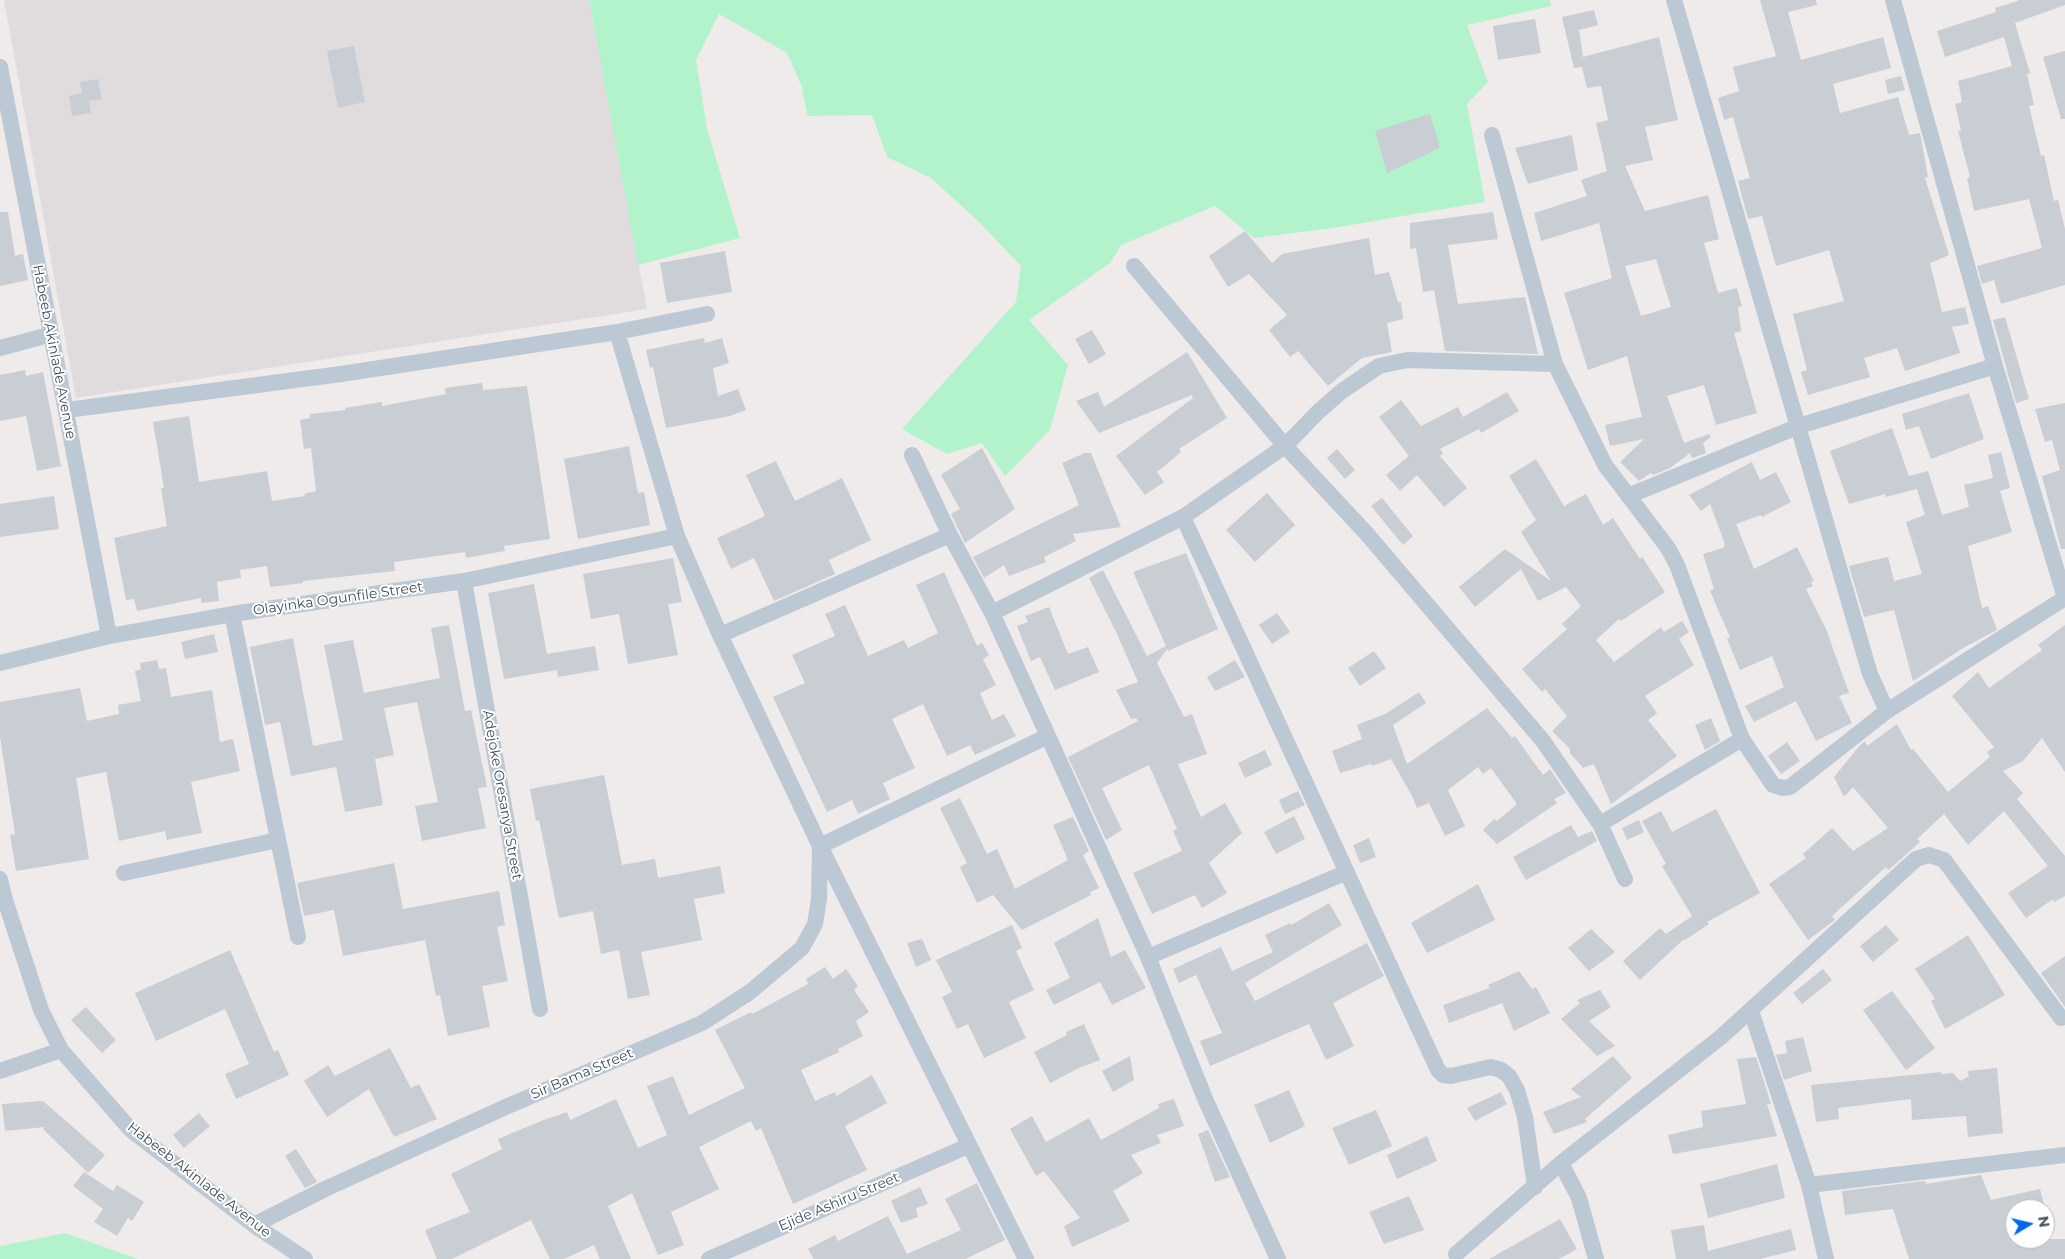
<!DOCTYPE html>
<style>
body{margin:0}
#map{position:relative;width:2065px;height:1259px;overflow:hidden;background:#efebeb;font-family:Montserrat,sans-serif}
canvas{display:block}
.north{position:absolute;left:2005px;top:1199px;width:50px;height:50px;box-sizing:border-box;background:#fff;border:1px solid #b3b8bd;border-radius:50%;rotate:81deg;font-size:14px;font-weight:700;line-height:20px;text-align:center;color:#424e5a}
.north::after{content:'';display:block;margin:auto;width:18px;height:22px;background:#0667ed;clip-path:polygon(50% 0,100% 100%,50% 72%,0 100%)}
</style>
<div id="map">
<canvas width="2065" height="1259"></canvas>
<div class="north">N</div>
</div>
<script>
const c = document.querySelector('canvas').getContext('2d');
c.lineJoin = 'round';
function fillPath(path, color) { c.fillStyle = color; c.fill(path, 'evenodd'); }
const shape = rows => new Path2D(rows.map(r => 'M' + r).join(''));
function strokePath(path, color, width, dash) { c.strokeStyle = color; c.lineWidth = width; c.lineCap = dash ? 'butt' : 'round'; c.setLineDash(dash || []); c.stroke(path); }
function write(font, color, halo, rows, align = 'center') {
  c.font = font + ' Montserrat,sans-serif'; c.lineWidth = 4; c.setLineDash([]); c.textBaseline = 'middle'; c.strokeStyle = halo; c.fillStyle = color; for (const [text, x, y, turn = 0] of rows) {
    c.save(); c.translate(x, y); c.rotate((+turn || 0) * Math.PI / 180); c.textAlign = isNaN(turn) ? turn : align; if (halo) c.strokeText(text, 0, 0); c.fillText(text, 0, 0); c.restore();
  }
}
fillPath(shape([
 [4,0,589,0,647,309,76,398]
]), '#e0dcdd');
fillPath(shape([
 [589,0,1550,0,1551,6,1467,25,1488,82,1467,104,1485,202,1333,228,1254,238,1215,206,1121,245,1110,263,1029,320,1068,365,1050,430,1005,476,982,443,947,454,902,429,1016,302,1021,266,978,221,931,178,887,157,872,115,807,116,802,87,787,53,719,14,696,60,707,129,740,238,638,265],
 [65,1233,138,1259,0,1259,0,1246]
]), '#b3f3cc');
fillPath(shape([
 [1760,0,1816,0,1817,5,1788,12,1801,60,1883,37,1891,68,1833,84,1840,113,1898,97,1909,135,1920,133,1928,177,1925,178,1949,255,1930,263,1942,312,1965,307,1969,324,1952,327,1960,353,1905,371,1897,348,1864,358,1870,377,1808,395,1801,372,1807,370,1793,314,1844,301,1829,250,1776,266,1762,216,1748,219,1738,181,1750,178,1733,117,1724,120,1718,98,1739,91,1733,67,1776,56],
 [2020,0,2065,0,2065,5,2015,23,2030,73,2027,74,2034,105,2029,106,2041,156,2044,155,2054,201,2058,200,2065,229,2065,285,2001,304,1994,280,1982,284,1977,266,2042,248,2029,199,1974,211,1967,178,1970,177,1958,131,1961,131,1955,104,1962,102,1958,81,2012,66,2004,37,1945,57,1937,31,1996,12,1995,8],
 [1594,10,1598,25,1579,30,1583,57,1659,37,1678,120,1645,127,1653,160,1625,166,1645,211,1708,195,1719,239,1704,243,1718,293,1737,288,1742,306,1738,307,1741,331,1734,333,1757,413,1716,425,1704,385,1667,396,1684,443,1709,434,1711,437,1703,443,1706,453,1692,458,1690,453,1670,468,1653,475,1651,473,1639,481,1620,462,1644,439,1610,446,1605,425,1642,417,1627,356,1588,370,1564,293,1612,278,1599,223,1541,241,1534,213,1587,196,1581,180,1607,171,1596,123,1608,120,1601,86,1587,88,1582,67,1574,68,1562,17],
 [1656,259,1671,307,1641,316,1625,266],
 [1535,19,1541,53,1498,60,1493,26],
 [354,46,365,102,338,108,327,51],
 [2065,51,2065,119,2061,119,2043,57],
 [1901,76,1905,90,1888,94,1885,80],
 [98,79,102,99,89,101,91,113,72,116,69,96,82,93,80,82],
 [1430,114,1440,148,1387,173,1375,131],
 [1572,135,1578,170,1528,184,1515,148],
 [0,212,8,212,15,256,23,254,28,280,0,286],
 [1493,212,1498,239,1448,245,1458,304,1525,297,1538,354,1445,351,1434,290,1423,292,1416,248,1410,249,1410,223],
 [1245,231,1272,263,1282,254,1369,238,1375,275,1389,272,1398,302,1401,302,1403,319,1387,323,1392,352,1362,358,1328,386,1298,351,1290,357,1269,330,1287,315,1249,274,1228,287,1209,256],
 [725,251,732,292,667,303,660,263],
 [2005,317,2029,399,2016,403,1993,320],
 [1092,330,1106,354,1089,364,1075,339],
 [704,338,705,343,722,338,729,363,713,368,718,396,738,389,746,410,730,416,666,428,653,367,650,368,646,350],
 [1187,352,1227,418,1179,449,1181,452,1157,472,1164,482,1145,495,1116,456,1193,398,1192,395,1099,433,1076,401,1098,392,1104,407],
 [25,370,26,376,43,372,61,466,37,471,26,416,0,421,0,375],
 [482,383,483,390,527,386,550,539,504,546,505,551,466,558,465,552,394,562,395,571,303,581,303,583,270,587,267,566,240,570,241,578,217,582,219,601,201,603,201,598,137,611,134,599,126,600,114,538,167,526,161,488,164,488,153,422,189,416,199,482,267,471,272,501,305,496,304,494,316,491,311,448,304,449,300,420,310,418,310,414,346,410,345,408,382,402,382,406,446,394,445,388],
 [1507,392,1519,411,1481,433,1479,429,1440,449,1443,453,1440,456,1467,488,1444,507,1417,475,1400,491,1386,475,1409,456,1379,417,1401,400,1421,426,1458,407,1463,417],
 [1969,393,1984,439,1931,459,1919,426,1906,430,1902,414],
 [2065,403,2065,549,2061,549,2042,476,2060,470,2052,440,2045,442,2035,409],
 [1892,428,1909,476,1928,471,1942,515,1969,507,1964,485,1993,478,1988,455,2001,452,2010,488,2000,491,2012,532,1968,546,1982,608,1988,606,1997,630,1963,648,1913,681,1894,610,1864,617,1849,566,1888,557,1894,581,1922,574,1906,522,1925,515,1917,489,1886,497,1885,494,1849,504,1830,451],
 [629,446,638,493,644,492,650,525,578,539,564,459],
 [982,448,1015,509,965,543,951,514,960,509,941,475],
 [1337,449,1355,470,1345,479,1327,458],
 [1085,453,1091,453,1121,527,1073,534,1076,541,1044,557,1046,562,1009,576,1004,565,984,578,973,557,1079,505,1062,463],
 [1536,459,1564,506,1586,494,1603,525,1613,518,1640,559,1642,557,1665,592,1621,621,1619,619,1596,640,1614,662,1661,627,1664,632,1682,621,1689,632,1679,639,1694,665,1645,696,1657,713,1648,720,1677,756,1611,804,1594,764,1583,768,1570,753,1570,749,1552,731,1567,716,1545,689,1542,692,1522,669,1567,629,1562,624,1581,606,1566,587,1538,601,1521,569,1475,607,1459,587,1505,549,1551,581,1521,532,1536,520,1509,476],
 [776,461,795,501,842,478,871,540,829,560,835,574,774,601,754,558,731,569,717,538,765,516,746,475],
 [1752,462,1760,480,1776,472,1791,502,1762,517,1761,515,1736,524,1754,569,1797,547,1814,581,1811,582,1813,586,1806,589,1826,629,1849,693,1839,696,1852,723,1816,741,1796,701,1754,722,1745,706,1784,687,1772,656,1740,670,1727,639,1730,637,1710,591,1714,589,1703,554,1723,548,1725,544,1710,504,1701,511,1689,495],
 [1267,493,1295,525,1255,562,1226,530],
 [54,496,59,529,0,537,0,504],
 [1382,498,1413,536,1403,545,1371,506],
 [1186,553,1218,629,1168,651,1167,649,1157,663,1184,717,1192,714,1207,754,1178,764,1201,817,1225,803,1242,833,1209,863,1227,893,1202,908,1195,895,1152,914,1133,873,1182,851,1173,831,1177,829,1149,765,1102,788,1122,830,1106,840,1068,757,1138,721,1136,718,1131,719,1116,690,1138,682,1116,632,1089,578,1103,570,1147,656,1166,646,1133,572],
 [673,558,682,602,668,604,678,655,628,664,619,614,591,619,583,574],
 [944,572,977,646,982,643,989,655,983,659,996,685,980,693,992,720,1004,714,1016,736,975,755,970,745,947,756,923,704,892,719,915,768,883,783,890,799,858,814,852,800,827,812,773,697,805,683,792,655,835,636,825,614,845,605,868,656,904,640,908,648,938,633,916,585],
 [534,584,547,654,595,646,599,670,558,677,557,670,504,679,488,593],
 [1049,607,1068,654,1088,647,1099,672,1055,690,1040,657,1031,661,1017,626,1028,622,1025,616],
 [1277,613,1290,632,1272,644,1259,625],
 [449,625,465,711,471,710,487,787,478,788,486,828,422,841,415,806,438,802,417,702,384,708,394,755,375,759,383,805,345,812,336,767,291,776,280,722,265,725,250,647,293,638,313,746,343,740,324,645,353,640,364,693,440,678,431,628],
 [2065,625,2065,772,2042,738,2023,761,2003,771,2023,793,2017,799,2065,856,2065,896,2054,902,2053,899,2026,918,2008,893,2048,866,2004,811,1968,845,1944,814,1917,839,1920,842,1892,867,1888,870,1886,867,1832,916,1835,920,1808,940,1769,884,1806,858,1803,854,1832,828,1853,851,1888,828,1853,787,1844,797,1834,777,1861,744,1865,741,1867,746,1897,724,1911,750,1913,749,1948,792,1990,757,1987,752,1994,747,1952,696,1978,672,1989,688,2042,650,2038,645],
 [214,634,218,652,185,659,181,642],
 [1374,651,1386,668,1360,686,1348,668],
 [157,660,159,669,166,668,171,697,212,690,220,742,233,739,240,771,191,782,202,833,167,840,165,831,119,841,106,772,76,778,89,859,16,871,10,835,15,834,0,737,0,702,80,688,87,721,119,714,118,705,141,701,135,671,141,669,140,663],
 [1235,660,1245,677,1215,691,1207,677],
 [1419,692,1426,703,1393,725,1407,764,1487,708,1512,738,1515,736,1543,775,1550,769,1566,793,1554,799,1557,803,1497,844,1483,830,1494,819,1497,821,1517,804,1491,768,1483,774,1478,767,1448,790,1465,826,1445,836,1429,803,1417,808,1412,796,1391,759,1372,766,1371,764,1340,773,1332,751,1362,739,1357,725,1387,713],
 [1711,718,1720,741,1705,750,1695,725],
 [1787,742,1800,761,1781,774,1768,756],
 [1265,750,1272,765,1245,778,1238,763],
 [604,775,622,865,655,859,658,878,720,866,725,893,694,899,702,940,641,952,650,995,628,999,619,950,601,954,593,911,559,918,539,820,536,821,530,789],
 [1298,791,1305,805,1285,814,1279,800],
 [960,798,987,854,997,849,1015,889,1068,860,1053,825,1073,817,1089,851,1083,855,1099,888,1090,892,1091,895,1022,930,993,895,977,903,960,867,967,863,940,808],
 [1716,809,1760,893,1707,922,1709,924,1685,940,1684,939,1640,980,1623,961,1660,928,1666,934,1692,916,1662,866,1666,864,1642,821,1661,811,1672,832],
 [1294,816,1305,839,1276,854,1264,832],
 [1639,820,1644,832,1627,840,1622,828],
 [1571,825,1578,837,1592,831,1597,841,1526,880,1513,857],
 [1369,838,1376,857,1360,863,1353,845],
 [394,863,403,909,499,891,505,925,497,927,508,981,482,986,490,1027,448,1036,440,995,436,996,425,940,343,956,334,910,304,916,297,883],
 [1478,884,1495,920,1427,953,1411,923],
 [1329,903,1342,925,1245,983,1255,1001,1367,943,1384,976,1333,1003,1354,1046,1326,1060,1309,1024,1210,1066,1200,1041,1222,1033,1196,975,1179,983,1173,969,1221,947,1232,971,1273,952,1265,935,1290,923,1291,925],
 [1098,918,1111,957,1125,950,1146,988,1112,1005,1100,982,1054,1005,1046,990,1070,978,1054,943],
 [1012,925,1022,948,1016,951,1034,990,1009,1002,1026,1038,984,1058,968,1024,957,1029,942,997,952,992,936,960],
 [1886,925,1899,940,1873,962,1860,946],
 [1591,929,1615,952,1589,971,1568,948],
 [1968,935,2005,995,1945,1029,1931,1001,1935,999,1915,969],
 [922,939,931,960,916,967,907,943],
 [230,950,274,1052,278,1050,289,1075,236,1099,225,1074,249,1064,225,1009,156,1041,135,993],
 [2065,956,2065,1007,2041,973],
 [825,967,833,979,846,969,858,986,854,990,869,1012,856,1021,863,1036,838,1049,839,1052,801,1070,815,1101,835,1092,836,1096,872,1075,887,1103,845,1126,867,1170,793,1204,761,1128,756,1131,751,1121,699,1147,719,1189,671,1212,684,1245,658,1255,632,1193,608,1206,631,1259,600,1259,594,1245,564,1259,550,1259,531,1220,452,1259,437,1259,425,1230,470,1212,451,1174,502,1149,498,1139,541,1121,567,1112,570,1120,616,1099,638,1148,667,1135,647,1086,673,1076,689,1115,745,1088,715,1030,751,1012,752,1014,808,984,806,979],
 [1823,969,1832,980,1802,1004,1793,993],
 [1519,971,1532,989,1536,987,1550,1013,1514,1031,1502,1003,1449,1023,1443,1005,1490,988,1488,985],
 [1600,990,1611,1007,1589,1021,1615,1046,1597,1056,1561,1019,1580,1003,1577,1000],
 [1892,991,1935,1048,1906,1070,1863,1010],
 [86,1007,116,1040,102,1053,71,1020],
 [1084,1024,1100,1060,1081,1067,1050,1083,1034,1052,1067,1035,1066,1032],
 [1803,1037,1812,1071,1784,1080,1776,1055,1787,1053,1785,1041],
 [390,1048,411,1088,419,1084,437,1119,394,1137,369,1089,327,1117,304,1081,328,1065,335,1076],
 [1130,1056,1134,1080,1113,1092,1102,1071],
 [1613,1056,1632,1078,1585,1119,1587,1122,1554,1134,1543,1112,1581,1097,1571,1089],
 [1756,1057,1771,1104,1767,1104,1777,1136,1673,1154,1668,1135,1703,1127,1701,1111,1746,1104,1737,1059],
 [1997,1068,2003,1133,1968,1137,1966,1116,1912,1120,1911,1099,1838,1108,1839,1119,1816,1122,1811,1085,1941,1072,1941,1074,1953,1073,1960,1081,1969,1076,1967,1071],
 [1289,1090,1305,1126,1270,1143,1254,1105],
 [1501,1092,1507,1104,1475,1121,1467,1108],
 [1174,1099,1184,1126,1157,1135,1161,1143,1131,1155,1143,1173,1113,1191,1130,1221,1072,1247,1064,1226,1080,1218,1044,1171,1036,1176,1010,1129,1032,1116,1046,1142,1089,1118,1101,1140,1159,1108,1158,1104],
 [43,1101,105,1155,88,1173,43,1129,45,1127,5,1131,2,1104],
 [1376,1110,1392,1146,1349,1165,1332,1128],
 [199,1113,210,1126,184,1148,173,1135],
 [1208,1130,1230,1177,1215,1182,1198,1134],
 [1427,1136,1437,1161,1397,1179,1387,1155],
 [296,1149,317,1182,305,1188,285,1156],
 [1777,1164,1785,1198,1708,1218,1700,1184],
 [84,1172,113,1191,117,1185,144,1202,132,1221,128,1218,117,1236,94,1222,103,1209,73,1186],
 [1981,1175,1991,1200,2040,1189,2045,1209,2015,1209,2015,1239,2065,1239,2065,1259,1909,1259,1893,1209,1845,1215,1842,1191,1925,1181,1926,1184],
 [977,1183,1005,1240,965,1259,814,1259,808,1249,835,1235,838,1241,888,1216,907,1254,961,1230,945,1199],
 [920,1187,928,1204,916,1208,918,1217,901,1223,891,1201],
 [1409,1196,1424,1230,1384,1244,1369,1212],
 [1560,1219,1577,1249,1559,1259,1489,1259],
 [1704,1225,1708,1251,1791,1229,1796,1250,1760,1259,1676,1259,1671,1230]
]), '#c9cdd4');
strokePath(shape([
 [1674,0,1870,674,1887,711],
 [1893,0,1995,366,2065,598],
 [0,67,109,636],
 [1492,135,1555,364,1605,465,1668,548,1677,565,1742,739,1773,785,1782,788,1790,787,1887,711,2065,598],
 [1134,266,1285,446,1367,534,1543,741,1600,824,1625,879],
 [617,332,677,536,720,635,820,846,1026,1259],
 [0,348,49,335],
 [67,410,341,374,617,332,707,314],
 [912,455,950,535,992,613,1048,736,1148,957,1206,1101,1278,1259],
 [1628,496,1799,426,1995,366],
 [1183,517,1438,1070,1443,1075,1451,1076,1491,1067,1501,1070,1509,1076,1517,1090,1525,1117,1535,1187],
 [464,581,540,1009],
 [992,613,1183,517,1285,446,1318,412,1342,391,1379,366,1407,360,1555,364],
 [232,614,298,937],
 [720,635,950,535],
 [0,663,109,636,232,614,464,581,677,536],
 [1600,824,1742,739],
 [124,873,278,840],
 [0,879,5,900,41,1010,61,1050,131,1130,254,1225,305,1259],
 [1148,957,1347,872],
 [1751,1011,1809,1185,1826,1259],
 [0,1071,61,1050],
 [1561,1163,1579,1198,1596,1259],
 [1809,1185,2065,1155],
 [254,1225,325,1189,508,1106,702,1023,750,992,802,948,815,924,819,899,820,846,1048,736],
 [1456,1254,1561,1163,1721,1037,1916,859,1929,855,1944,860,2061,1018],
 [709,1259,968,1146]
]), '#bcc8d3', 16);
write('14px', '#424e5a', '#fff', [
 ["Habeeb Akinlade Avenue",54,352,79],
 ["Olayinka Ogunfile Street",338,599,-8],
 ["Adejoke Oresanya Street",502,795,80],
 ["Sir Bama Street",582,1074,-23],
 ["Habeeb Akinlade Avenue",199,1180,38],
 ["Ejide Ashiru Street",839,1202,-23]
]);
</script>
